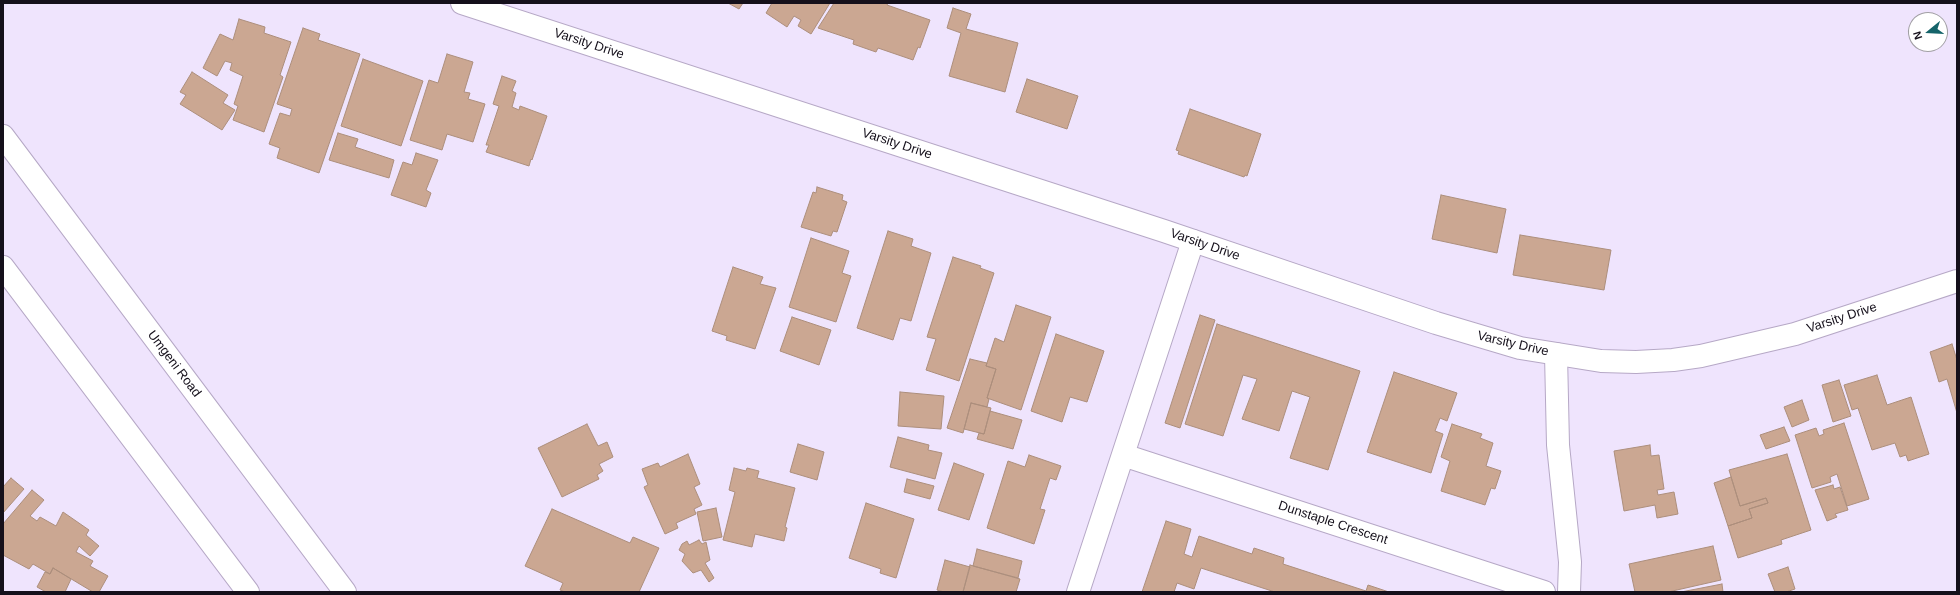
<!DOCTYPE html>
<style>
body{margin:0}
#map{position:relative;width:1960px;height:595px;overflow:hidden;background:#efe4fd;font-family:Helvetica,sans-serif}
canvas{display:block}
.frame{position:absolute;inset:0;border:4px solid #15101b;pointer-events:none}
.north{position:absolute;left:1908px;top:12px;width:40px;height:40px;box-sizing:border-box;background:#fff;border:1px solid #a19fa4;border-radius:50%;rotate:252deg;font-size:11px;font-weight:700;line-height:16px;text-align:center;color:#15101b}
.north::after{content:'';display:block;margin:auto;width:14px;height:18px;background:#15646a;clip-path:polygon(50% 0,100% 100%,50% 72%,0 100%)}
</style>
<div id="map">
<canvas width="1960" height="595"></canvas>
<div class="frame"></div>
<div class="north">N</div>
</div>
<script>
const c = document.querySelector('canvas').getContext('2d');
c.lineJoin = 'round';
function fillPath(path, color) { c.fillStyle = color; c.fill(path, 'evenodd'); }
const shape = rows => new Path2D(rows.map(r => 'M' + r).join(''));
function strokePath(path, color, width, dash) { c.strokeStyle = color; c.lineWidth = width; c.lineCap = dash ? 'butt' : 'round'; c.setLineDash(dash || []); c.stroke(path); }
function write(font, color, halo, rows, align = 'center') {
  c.font = font + ' Helvetica,sans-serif'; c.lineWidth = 3.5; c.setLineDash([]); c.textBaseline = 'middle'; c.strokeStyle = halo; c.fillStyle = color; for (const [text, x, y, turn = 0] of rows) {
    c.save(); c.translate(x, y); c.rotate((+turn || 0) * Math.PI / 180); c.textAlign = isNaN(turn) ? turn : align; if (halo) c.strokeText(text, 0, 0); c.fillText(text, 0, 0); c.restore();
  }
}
const building = shape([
 [728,3,743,3,739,9,728,3],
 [772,3,830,3,811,34,798,26,801,20,794,16,787,27,766,13,772,3],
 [834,3,888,3,887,5,930,20,920,48,918,47,913,60,878,48,876,52,853,44,854,40,818,28,834,3],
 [953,8,971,14,966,29,1018,43,1005,92,949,76,961,33,947,28,953,8],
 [239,19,265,27,264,33,291,42,280,75,283,77,264,132,233,120,238,106,234,104,243,76,230,70,232,63,225,61,217,76,203,68,220,34,233,40,239,19],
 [303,28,320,34,318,40,360,54,319,173,277,158,280,148,269,144,280,113,290,116,292,109,277,104,303,28],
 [447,54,473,62,464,92,470,93,468,99,485,104,473,142,447,134,442,150,410,140,429,80,438,83,447,54],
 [363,59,423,81,401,146,341,126,363,59],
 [192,72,228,95,223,103,235,110,222,130,180,104,186,95,180,92,192,72],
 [502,76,516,81,512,91,516,93,512,107,519,110,520,106,547,116,532,160,531,159,529,166,486,152,489,145,486,145,499,106,493,104,502,76],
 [1027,79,1078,96,1067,129,1016,112,1027,79],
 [1190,109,1261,134,1247,176,1245,175,1244,177,1178,154,1179,151,1176,150,1190,109],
 [338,133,358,139,355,147,394,160,389,178,329,160,338,133],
 [416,153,438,160,426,190,431,193,426,207,391,195,403,162,412,165,416,153],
 [817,187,843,195,842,200,847,202,837,232,833,231,831,236,801,227,813,192,816,193,817,187],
 [1441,195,1506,209,1497,253,1432,239,1441,195],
 [888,231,913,239,911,246,931,253,911,321,900,318,893,340,857,328,888,231],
 [1520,235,1611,250,1604,290,1513,275,1520,235],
 [811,238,849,251,842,273,851,276,836,322,789,307,811,238],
 [953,257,981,266,980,268,994,273,959,381,926,370,936,339,927,337,953,257],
 [733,267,763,277,760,284,776,288,755,349,726,340,727,336,712,331,733,267],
 [1016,305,1051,317,1021,410,987,398,996,369,986,366,995,338,1004,342,1016,305],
 [1200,315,1215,320,1180,428,1165,423,1200,315],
 [792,317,831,330,819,365,780,351,792,317],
 [1217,324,1360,371,1328,470,1290,458,1310,397,1292,391,1279,431,1242,419,1257,379,1243,375,1223,436,1185,424,1217,324],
 [1056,334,1104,351,1087,402,1070,397,1062,422,1031,411,1056,334],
 [1952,344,1957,360,1957,413,1947,379,1939,382,1930,352,1952,344],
 [970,359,987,363,986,366,996,369,987,398,989,399,987,407,971,403,963,433,947,428,970,359],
 [1394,372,1457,393,1447,421,1440,418,1435,431,1443,434,1431,473,1367,452,1394,372],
 [1877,375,1887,405,1911,397,1929,454,1908,461,1906,455,1900,457,1895,443,1872,450,1858,408,1852,410,1844,385,1877,375],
 [1839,380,1851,416,1833,422,1822,385,1839,380],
 [900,392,944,396,941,429,898,426,900,392],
 [1802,400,1809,420,1792,427,1784,407,1802,400],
 [971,403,991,408,984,434,964,429,971,403],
 [990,411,1022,420,1013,449,977,439,979,433,984,434,990,411],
 [1844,423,1869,499,1847,506,1837,474,1830,477,1831,482,1812,488,1795,435,1816,428,1819,436,1824,434,1823,430,1844,423],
 [587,424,598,446,607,442,613,457,599,464,603,471,597,475,599,479,562,497,538,448,587,424],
 [1452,424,1482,434,1480,438,1493,443,1486,466,1501,471,1495,489,1491,488,1485,505,1441,491,1450,461,1441,457,1452,424],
 [1784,427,1790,441,1766,449,1760,435,1784,427],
 [898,437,929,445,928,450,942,453,935,479,890,467,898,437],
 [798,444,824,452,817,480,790,472,798,444],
 [1650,445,1651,456,1659,455,1664,489,1657,490,1658,495,1674,492,1678,514,1657,518,1655,505,1624,511,1614,451,1650,445],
 [688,454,700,484,694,487,702,505,694,509,696,514,676,523,678,528,665,534,644,487,648,485,642,469,658,463,660,467,688,454],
 [1787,454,1811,530,1781,540,1782,544,1738,558,1728,526,1752,518,1749,509,1768,503,1766,498,1740,506,1729,470,1787,454],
 [1029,455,1061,466,1056,480,1050,478,1040,509,1045,510,1034,544,987,528,1008,461,1025,467,1029,455],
 [954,463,984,474,969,520,938,510,954,463],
 [734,468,746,471,747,468,759,471,757,478,795,488,785,527,787,528,784,541,755,534,752,547,723,540,735,492,729,490,734,468],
 [1731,477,1740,506,1766,498,1768,503,1749,509,1752,518,1728,526,1714,483,1731,477],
 [11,478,24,489,3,513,3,487,11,478],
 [907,479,934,486,930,499,904,492,907,479],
 [1833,485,1834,489,1840,487,1848,510,1835,514,1837,517,1827,521,1815,490,1833,485],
 [32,490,44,500,30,516,37,521,40,517,56,526,63,512,89,530,86,535,99,546,90,556,79,546,76,552,93,561,90,566,108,576,99,592,93,592,53,568,50,574,33,564,29,569,3,555,3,524,32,490],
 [866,503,914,519,896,578,880,573,881,569,849,558,866,503],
 [716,508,722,537,703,541,697,512,716,508],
 [552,509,630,543,633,537,659,548,639,592,565,592,560,590,563,583,525,566,552,509],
 [1166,521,1191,529,1184,554,1192,557,1199,536,1252,554,1254,548,1284,558,1283,564,1366,591,1368,585,1389,592,1275,592,1201,568,1194,589,1177,583,1174,592,1142,592,1166,521],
 [699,540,702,544,706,542,710,560,705,563,714,578,709,582,701,570,693,573,682,561,685,554,679,550,682,544,687,541,689,545,699,540],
 [1713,546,1721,580,1668,592,1635,592,1629,564,1713,546],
 [977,549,1022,561,1018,578,973,566,977,549],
 [945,560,970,567,963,592,944,592,937,590,945,560],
 [970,565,1020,579,1016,592,963,592,970,565],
 [1788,567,1795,589,1786,592,1775,592,1768,574,1788,567],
 [53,568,71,579,65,592,46,592,37,587,45,572,50,574,53,568],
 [1722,584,1723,592,1681,592,1722,584]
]);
fillPath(building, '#cba792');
strokePath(building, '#ac8e7c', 1);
const street = shape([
 [1556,354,1558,445,1570,562,1569,592],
 [1123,455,1544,592],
 [1078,592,1193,241]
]);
const secondary = shape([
 [462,3,1164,231,1436,323,1520,348,1601,361,1636,362,1673,360,1701,356,1795,334,1957,281]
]);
const highway = shape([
 [3,136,345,592],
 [3,267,248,592]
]);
strokePath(street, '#b6a8c6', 24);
strokePath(secondary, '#b6a8c6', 24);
strokePath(highway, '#b6a8c6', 24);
strokePath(street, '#fff', 22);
strokePath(secondary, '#fff', 22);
strokePath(highway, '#fff', 22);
write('13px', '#15101b', '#fff', [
 ["Varsity Drive",589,44,18],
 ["Varsity Drive",897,144,18],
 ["Varsity Drive",1205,245,19],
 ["Varsity Drive",1842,318,-18],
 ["Varsity Drive",1513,344,13],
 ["Umgeni Road",174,364,53],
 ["Dunstaple Crescent",1333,523,18]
]);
</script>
